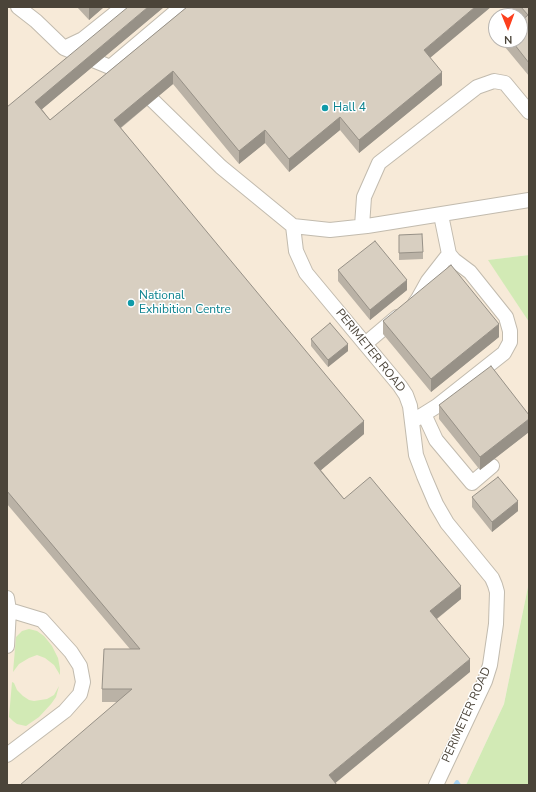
<!DOCTYPE html>
<style>
body{margin:0}
#map{position:relative;width:536px;height:792px;overflow:hidden;background:#f6f3ec;font-family:"Nunito Sans",sans-serif}
canvas{display:block}
.frame{position:absolute;inset:0;border:8px solid #4b4439;pointer-events:none}
.north{position:absolute;left:488px;top:8px;width:40px;height:40px;box-sizing:border-box;background:#fff;border:1px solid #b7b4b0;border-radius:50%;rotate:179deg;font-size:11px;font-weight:700;line-height:16px;text-align:center;color:#4b4439}
.north::after{content:'';display:block;margin:auto;width:14px;height:18px;background:#fc3f1d;clip-path:polygon(50% 0,100% 100%,50% 72%,0 100%)}
</style>
<div id="map">
<canvas width="536" height="792"></canvas>
<div class="frame"></div>
<div class="north">N</div>
</div>
<script>
const c = document.querySelector('canvas').getContext('2d');
c.lineJoin = 'round';
function fillPath(path, color) { c.fillStyle = color; c.fill(path, 'evenodd'); }
const shape = rows => new Path2D(rows.map(r => 'M' + r).join(''));
function strokePath(path, color, width, dash) { c.strokeStyle = color; c.lineWidth = width; c.lineCap = dash ? 'butt' : 'round'; c.setLineDash(dash || []); c.stroke(path); }
function write(font, color, halo, rows, align = 'center') {
  c.font = font + ' "Nunito Sans",sans-serif'; c.lineWidth = 3; c.setLineDash([]); c.textBaseline = 'middle'; c.strokeStyle = halo; c.fillStyle = color; for (const [text, x, y, turn = 0] of rows) {
    c.save(); c.translate(x, y); c.rotate((+turn || 0) * Math.PI / 180); c.textAlign = isNaN(turn) ? turn : align; if (halo) c.strokeText(text, 0, 0); c.fillText(text, 0, 0); c.restore();
  }
}
fillPath(shape([
 [7,7,529,7,529,255,489,260,529,322,529,582,504,704,466,785,7,785],
 [496,16,520,16,520,40,496,40]
]), '#f7ead8');
fillPath(shape([
 [529,255,529,322,488,260],
 [529,582,529,785,466,785,504,704],
 [29,629,37,631,44,636,52,646,58,658,60,669,60,675,54,665,45,658,37,655,29,658,19,664,13,672,16,637,22,631],
 [12,682,14,683,17,690,23,696,29,700,34,701,47,699,54,695,59,686,56,697,51,704,39,717,26,726,17,724,13,721,9,717]
]), '#d2eab5');
strokePath(shape([
 [455,785,457,782,459,785]
]), '#a9d4f2', 4);
const minor = shape([
 [18,7,36,21,64,48,110,67,140,88,221,167,293,226],
 [64,48,83,39,123,7],
 [110,67,181,7],
 [362,226,364,197,379,163,477,87,494,81,505,83,529,112],
 [415,303,418,299,428,281,449,254],
 [365,344,397,317],
 [424,414,436,440,472,483,492,466],
 [413,421,437,406,504,353,510,342,510,331,506,317,470,272,454,260,449,254,441,215],
 [7,598,9,610,7,646],
 [7,755,65,711,80,694,83,682,80,666,71,652,42,620,9,610],
 [436,785,485,681,490,665,496,624,497,592,495,585,492,578,447,523,436,504,424,476,416,455,410,406,406,395,400,386,306,273,296,251,293,226,330,230,367,226,529,200]
]);
strokePath(minor, '#c2bbae', 16);
strokePath(minor, '#fff', 14);
fillPath(shape([
 [77,7,104,7,89,20],
 [164,7,42,109,50,120,187,7,430,58,442,85,359,153,340,130,289,172,265,143,239,164,173,84,121,128,364,434,321,470,344,499,461,599,437,619,470,672,117,702,102,702,102,689,130,649,7,504,7,107],
 [511,7,529,7,529,76,505,47,505,40,520,40,522,21,520,18,520,16,518,16],
 [399,235,423,252,423,259,399,260],
 [338,270,407,290,370,320,338,281],
 [383,321,499,337,431,392,383,334],
 [311,339,348,351,328,367,311,346],
 [439,405,529,415,529,432,480,470,439,419],
 [472,497,518,511,492,532,472,507]
]), '#bab2a6');
fillPath(shape([
 [89,7,104,7,89,20],
 [148,7,164,7,35,115,35,102],
 [475,7,491,7,424,63,424,50],
 [173,71,173,84,114,133,114,120],
 [442,72,442,85,359,153,359,140],
 [340,117,340,130,289,172,289,159],
 [265,130,265,143,239,164,239,151],
 [407,280,407,290,370,320,370,310],
 [499,324,499,337,431,392,431,379],
 [348,344,348,351,328,367,328,360],
 [529,419,529,432,480,470,480,457],
 [364,421,364,434,314,476,314,463],
 [518,501,518,511,492,532,492,522],
 [461,586,461,599,430,624,430,611],
 [470,659,470,672,333,785,329,775]
]), '#979187');
const building = shape([
 [128,7,148,7,35,102,50,120,187,7,475,7,424,50,442,72,359,140,340,117,289,159,265,130,239,151,173,71,114,120,364,421,314,463,344,499,370,477,461,586,430,611,470,659,329,775,337,785,20,785,132,689,102,689,104,649,140,649,7,491,7,107,128,7],
 [521,7,529,7,529,63,511,40,520,40,520,22,528,15,521,7],
 [422,234,423,252,399,253,399,235,422,234],
 [375,241,407,280,370,310,338,270,375,241],
 [451,265,499,324,431,379,383,321,451,265],
 [330,323,348,344,328,360,311,339,330,323],
 [491,366,529,415,529,419,480,457,439,405,491,366],
 [498,477,518,501,492,522,472,497,498,477]
]);
fillPath(building, '#d8cfc1');
strokePath(building, '#979187', 1);
for (const [x, y, r, color] of [
 [325,108,4,"#0f9aa8"],
 [131,303,4,"#0f9aa8"]
]) { const dot = new Path2D(); dot.arc(x, y, r, 0, 2 * Math.PI); c.fillStyle = color; c.fill(dot); strokePath(dot, '#fff', 1.5); }
write('12px', '#0d838f', '#fff', [
 ["Hall 4",333,108],
 ["National",139,296],
 ["Exhibition Centre",139,310]
], 'left');
write('12px', '#4b4439', '#fff', [
 ["PERIMETER ROAD",370,351,51],
 ["PERIMETER ROAD",467,715,-66]
]);
</script>
